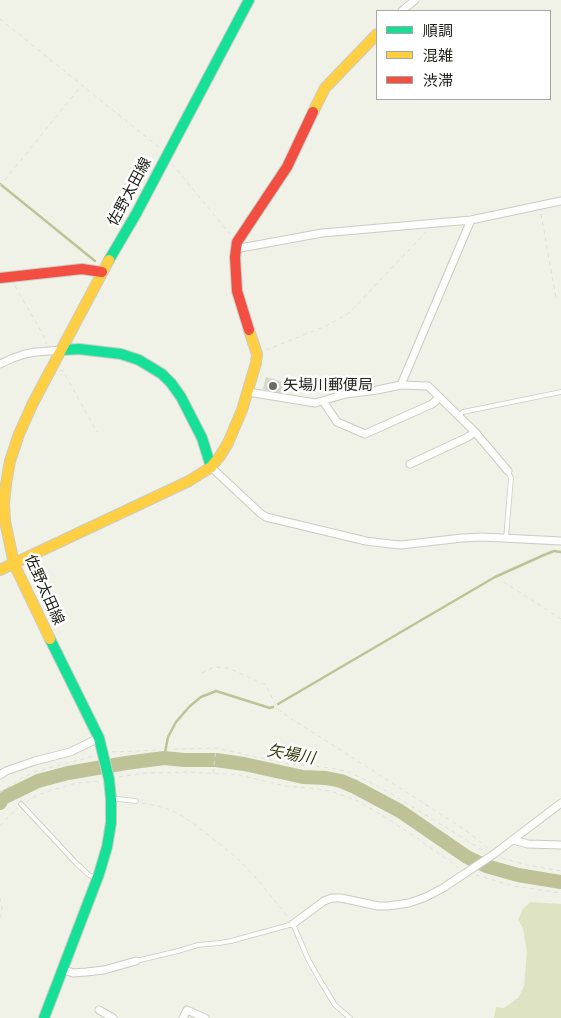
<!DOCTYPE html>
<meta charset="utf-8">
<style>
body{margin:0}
#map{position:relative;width:561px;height:1018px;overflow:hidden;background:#f0f2e7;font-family:Manrope,"Noto Sans JP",sans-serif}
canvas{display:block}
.legend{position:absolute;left:376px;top:10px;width:175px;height:90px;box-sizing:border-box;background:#fff;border:1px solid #a6a6a3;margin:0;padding:6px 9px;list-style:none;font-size:15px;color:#20211a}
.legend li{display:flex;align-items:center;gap:10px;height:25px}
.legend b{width:25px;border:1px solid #a6a6a3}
</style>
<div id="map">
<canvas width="561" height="1018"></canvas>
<ul class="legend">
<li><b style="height:6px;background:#16e098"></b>順調</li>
<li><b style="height:6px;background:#ffcf43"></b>混雑</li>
<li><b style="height:6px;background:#f24e42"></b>渋滞</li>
</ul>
</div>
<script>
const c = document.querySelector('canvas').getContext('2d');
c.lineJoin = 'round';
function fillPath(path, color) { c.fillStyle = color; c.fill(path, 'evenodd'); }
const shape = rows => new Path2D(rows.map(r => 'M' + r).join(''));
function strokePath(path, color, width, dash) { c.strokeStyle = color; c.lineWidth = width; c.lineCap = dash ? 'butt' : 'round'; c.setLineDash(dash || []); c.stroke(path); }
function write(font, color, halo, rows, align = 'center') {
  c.font = font + ' Manrope,"Noto Sans JP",sans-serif'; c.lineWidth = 5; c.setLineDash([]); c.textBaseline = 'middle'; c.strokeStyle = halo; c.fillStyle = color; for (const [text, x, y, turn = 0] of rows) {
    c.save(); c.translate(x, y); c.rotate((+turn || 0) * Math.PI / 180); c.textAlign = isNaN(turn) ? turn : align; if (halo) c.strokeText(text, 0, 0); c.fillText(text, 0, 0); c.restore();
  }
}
fillPath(shape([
 [530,902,561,904,561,1018,494,1018,496,1007,504,1008,518,998,524,986,527,952,523,928,518,920,522,910]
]), '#dee3c3');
strokePath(shape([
 [0,184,95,261],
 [278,704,495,577,544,555,554,551,561,552],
 [164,758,168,737,176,722,190,706,201,697,216,691,270,708,273,707]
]), '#bec397', 2.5);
strokePath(shape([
 [0,803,3,798,38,781,68,773,126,763,164,758,184,760,216,760,244,764,303,777,326,778,341,781,355,787,400,811,467,857,486,866,518,875,561,882]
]), '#bec397', 14);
fillPath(shape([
 [266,377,284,382,280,394,263,389]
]), '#d7d8d0');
const lane = shape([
 [459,415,463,412,561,392],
 [506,538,511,478,508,471],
 [111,799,118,799,136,801],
 [21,804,76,863,89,875,96,878],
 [136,961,178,951,198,945,219,943,231,941,293,924,308,959,321,982,335,1005,350,1018]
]);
const street = shape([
 [402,11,415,0],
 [235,249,322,233,471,220,561,201],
 [0,364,13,358,25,354,36,352,62,350],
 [401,385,403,380,471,220],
 [248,392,315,403,346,394,377,390,401,385,428,386,475,432,508,471],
 [323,401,337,422,365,434,432,404,439,398],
 [410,464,468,437,475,432],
 [211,467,260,513,266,517,366,541,390,544,401,545,462,538,482,537,561,541],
 [0,775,6,771,35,761,70,752,99,738],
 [513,840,528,844,561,845],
 [293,924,324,901,332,898,341,898,378,906,388,906,409,903,426,897,443,888,494,854,561,803],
 [62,969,73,973,86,972,104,970,136,961],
 [99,1010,113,1018],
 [183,1018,187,1010,205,1018]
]);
const fast = shape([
 [109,260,136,214,249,0],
 [62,350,79,349,121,354,139,360,162,374,171,383,181,397,202,438,211,467],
 [44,1018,99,874,107,847,111,823,111,799,109,779,99,738,50,639]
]);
const slow = shape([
 [313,112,325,88,377,34],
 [0,570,189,481,211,467,220,456,228,443,242,410,256,363,257,354,249,330],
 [50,639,14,564,5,521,4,503,6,484,10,461,19,434,33,403,109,260]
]);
const jam = shape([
 [0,278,82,269,102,272],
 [249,330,237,291,235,257,237,242,287,167,313,112]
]);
strokePath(lane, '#cacbc3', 5.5);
strokePath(street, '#cacbc3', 9);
strokePath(fast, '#cacbc3', 12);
strokePath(slow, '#cacbc3', 12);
strokePath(jam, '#cacbc3', 12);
strokePath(shape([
 [0,19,161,149],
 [172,164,230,234],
 [0,186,81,86],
 [541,214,556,298],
 [15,286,41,331,46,341,46,344],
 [266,350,326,326,349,313,426,232],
 [60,370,63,371,97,432],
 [504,582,561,619],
 [202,673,214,667,228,668,266,685,277,708,281,712,464,829,488,848],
 [174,749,216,748,284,763,331,768,348,772,370,782,390,793,484,851],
 [112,752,159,750],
 [213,773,216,748],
 [119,777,146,773,189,772,239,775,285,786,318,789,333,792,356,800,388,819,417,838,459,868],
 [0,793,20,779,34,772,94,756],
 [26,802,37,795,76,783,101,781],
 [142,803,162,807,177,813,193,823,236,857,257,879,289,918],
 [0,826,8,817,17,808],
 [502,858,526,865,561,871],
 [476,875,514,886,561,893],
 [0,898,2,909,0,922]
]), '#dedfdb', 1, [4, 4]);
strokePath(lane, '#fdfdfb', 4);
strokePath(street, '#fdfdfb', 7);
strokePath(fast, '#16e098', 10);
strokePath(slow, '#ffcf43', 10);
strokePath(jam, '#f24e42', 10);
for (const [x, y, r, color] of [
 [273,386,5,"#696a62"]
]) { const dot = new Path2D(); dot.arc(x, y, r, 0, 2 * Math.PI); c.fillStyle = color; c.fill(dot); strokePath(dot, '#fff', 2); }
write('15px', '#20211a', '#fff', [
 ["佐野太田線",130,192,-62],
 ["佐野太田線",44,590,66]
]);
write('15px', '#20211a', '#fff', [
 ["矢場川郵便局",283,386]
], 'left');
write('italic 16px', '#333708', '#fff', [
 ["矢場川",291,755,10]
]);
</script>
